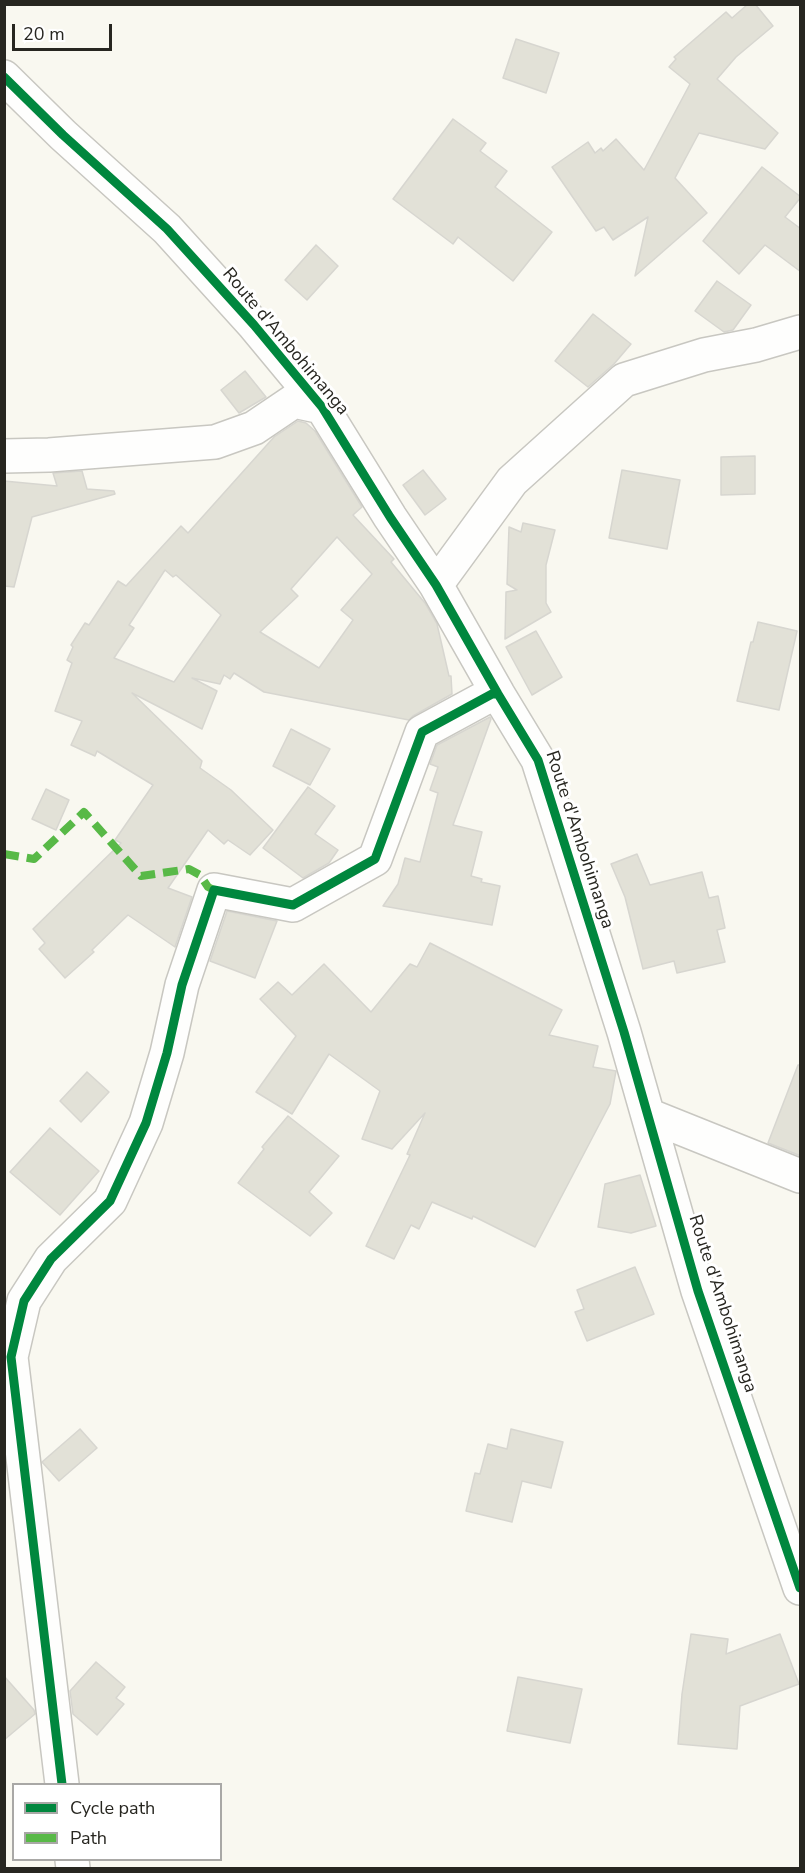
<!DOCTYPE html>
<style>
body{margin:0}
#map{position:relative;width:805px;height:1873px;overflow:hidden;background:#f9f8f0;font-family:"Nunito Sans",sans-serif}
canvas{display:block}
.frame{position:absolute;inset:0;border:6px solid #272620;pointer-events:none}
.legend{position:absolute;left:12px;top:1783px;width:210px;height:78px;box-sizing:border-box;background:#fff;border:2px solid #a9a8a6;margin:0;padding:8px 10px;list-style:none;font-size:18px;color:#272620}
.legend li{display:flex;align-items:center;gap:12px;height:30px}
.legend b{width:30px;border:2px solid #a9a8a6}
.scale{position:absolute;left:12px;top:24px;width:100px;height:27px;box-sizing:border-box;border:3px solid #272620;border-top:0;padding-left:8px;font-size:18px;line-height:21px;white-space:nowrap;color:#272620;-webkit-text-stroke:4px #fff;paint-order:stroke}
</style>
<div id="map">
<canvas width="805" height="1873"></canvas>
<div class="frame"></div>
<ul class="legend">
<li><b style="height:8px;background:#00873e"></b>Cycle path</li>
<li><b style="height:8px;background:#58b947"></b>Path</li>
</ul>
<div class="scale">20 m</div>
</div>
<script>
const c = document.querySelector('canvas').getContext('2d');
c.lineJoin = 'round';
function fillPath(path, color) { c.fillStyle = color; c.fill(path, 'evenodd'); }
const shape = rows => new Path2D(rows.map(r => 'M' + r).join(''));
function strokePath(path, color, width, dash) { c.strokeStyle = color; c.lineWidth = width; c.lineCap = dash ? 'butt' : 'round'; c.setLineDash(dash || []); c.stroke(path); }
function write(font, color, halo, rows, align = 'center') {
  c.font = font + ' "Nunito Sans",sans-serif'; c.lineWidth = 6; c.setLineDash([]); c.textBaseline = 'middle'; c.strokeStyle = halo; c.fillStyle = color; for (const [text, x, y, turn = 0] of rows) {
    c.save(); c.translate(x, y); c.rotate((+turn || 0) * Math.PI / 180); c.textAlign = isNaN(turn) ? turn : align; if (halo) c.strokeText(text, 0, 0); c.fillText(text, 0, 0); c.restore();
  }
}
const building = shape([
 [748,4,755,4,773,26,736,57,717,79,778,133,765,149,699,133,675,178,707,213,635,276,648,217,613,240,604,227,596,231,552,167,588,142,595,153,601,148,603,151,616,139,644,170,690,84,669,67,676,59,674,57,726,12,732,18,748,4],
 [516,39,559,53,546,93,503,78,516,39],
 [453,119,486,143,480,151,507,171,495,187,552,232,513,281,458,237,453,244,393,199,453,119],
 [762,167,801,197,785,217,801,229,801,272,765,245,739,274,703,241,762,167],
 [316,245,338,266,307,300,285,280,316,245],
 [717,281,751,305,733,330,724,332,695,311,717,281],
 [593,314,631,344,614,364,588,387,555,361,593,314],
 [245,371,266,397,239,413,221,390,245,371],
 [298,421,306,423,315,431,362,507,353,515,394,559,391,562,425,603,437,624,449,676,451,676,452,694,413,716,409,720,264,692,234,673,230,679,224,675,220,684,192,678,217,691,202,729,132,693,202,761,200,768,231,790,273,830,250,855,228,840,224,844,208,830,168,888,192,897,175,947,128,915,92,950,94,952,65,978,39,949,45,943,33,929,121,843,115,840,153,785,97,751,95,756,71,745,82,721,55,711,72,663,67,660,73,647,71,645,85,623,89,625,118,581,126,586,181,526,188,533,274,437,298,421],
 [337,537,372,574,341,610,353,620,319,668,260,632,298,596,291,589,337,537],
 [165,570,173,577,176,575,221,615,174,682,114,658,134,628,129,625,165,570],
 [755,456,755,494,721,495,721,457,755,456],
 [423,470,446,499,425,515,403,485,423,470],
 [622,470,680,480,667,549,609,538,622,470],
 [82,471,87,489,114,491,115,494,32,517,14,587,4,586,4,481,57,486,53,473,82,471],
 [523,523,555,530,546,565,546,603,551,612,505,639,506,592,517,590,507,584,509,527,521,532,523,523],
 [758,622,797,631,779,710,737,701,751,642,753,642,758,622],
 [536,631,562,677,532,695,506,647,536,631],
 [490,717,491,719,453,825,482,832,471,876,482,879,481,882,500,886,492,925,383,906,398,884,405,858,420,862,438,793,430,790,438,767,430,764,437,745,490,717],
 [291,729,330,749,310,785,273,766,291,729],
 [308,787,335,806,315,834,338,850,329,863,303,878,263,848,308,787],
 [46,789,69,800,56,830,32,819,46,789],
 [637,854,650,885,702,872,709,898,718,896,725,928,717,930,725,962,677,973,674,961,643,969,625,897,611,864,637,854],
 [227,911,277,921,255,978,210,961,227,911],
 [430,943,562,1010,549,1035,598,1046,593,1067,616,1071,610,1104,535,1247,473,1216,472,1219,432,1202,419,1229,411,1225,394,1259,366,1246,410,1155,407,1154,425,1113,392,1149,362,1139,380,1091,329,1054,292,1114,256,1092,296,1036,260,999,278,982,292,995,324,964,371,1012,410,964,417,967,430,943],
 [798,1065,801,1065,801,1156,768,1143,798,1065],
 [87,1072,109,1092,81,1122,60,1101,87,1072],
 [288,1116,339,1156,309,1192,332,1213,310,1236,238,1183,264,1149,262,1147,288,1116],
 [50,1128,99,1171,60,1215,10,1172,50,1128],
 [640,1175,656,1226,631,1233,598,1227,605,1184,640,1175],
 [635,1267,654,1314,587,1341,575,1312,584,1309,577,1290,635,1267],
 [80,1429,97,1448,59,1481,42,1462,80,1429],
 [511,1429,563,1442,551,1488,522,1481,512,1522,466,1511,475,1473,480,1474,488,1444,507,1449,511,1429],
 [691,1634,728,1639,726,1654,780,1634,799,1684,740,1706,737,1749,678,1744,682,1694,691,1634],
 [96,1662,125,1687,116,1698,124,1704,97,1735,73,1714,70,1691,96,1662],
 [4,1676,34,1710,35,1714,4,1740,4,1676],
 [518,1677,582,1689,570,1743,507,1731,518,1677]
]);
fillPath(building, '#e2e1d7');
strokePath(building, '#d7d6d0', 1.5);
const minor = shape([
 [4,77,63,135,167,229,254,325,322,407,390,517,436,585,498,694,538,760,624,1032,698,1291,800,1588],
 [4,456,49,455,215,442,254,428,294,401,322,407],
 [436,585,512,481,624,380,704,355,756,345,800,332],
 [648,1115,800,1176],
 [62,1784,11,1357,24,1301,51,1259,110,1201,146,1123,167,1053,182,985,214,890,293,905,375,859,422,732,492,694,498,694],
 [72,1860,73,1868]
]);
strokePath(minor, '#c8c7c1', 36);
strokePath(minor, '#fefefd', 33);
strokePath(shape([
 [4,854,34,859,84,812,141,876,189,869,200,875,208,887,214,890]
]), '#58b947', 8, [15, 8]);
strokePath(shape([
 [4,77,63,135,167,229,254,325,322,407,390,517,436,585,498,694,538,760,624,1032,698,1291,800,1588],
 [62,1784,11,1357,24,1301,51,1259,110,1201,146,1123,167,1053,182,985,214,890,293,905,375,859,422,732,492,694,498,694]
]), '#00873e', 9);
write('18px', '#272620', '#fff', [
 ["Route d'Ambohimanga",285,342,50],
 ["Route d'Ambohimanga",579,840,72],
 ["Route d'Ambohimanga",722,1304,72]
]);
</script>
